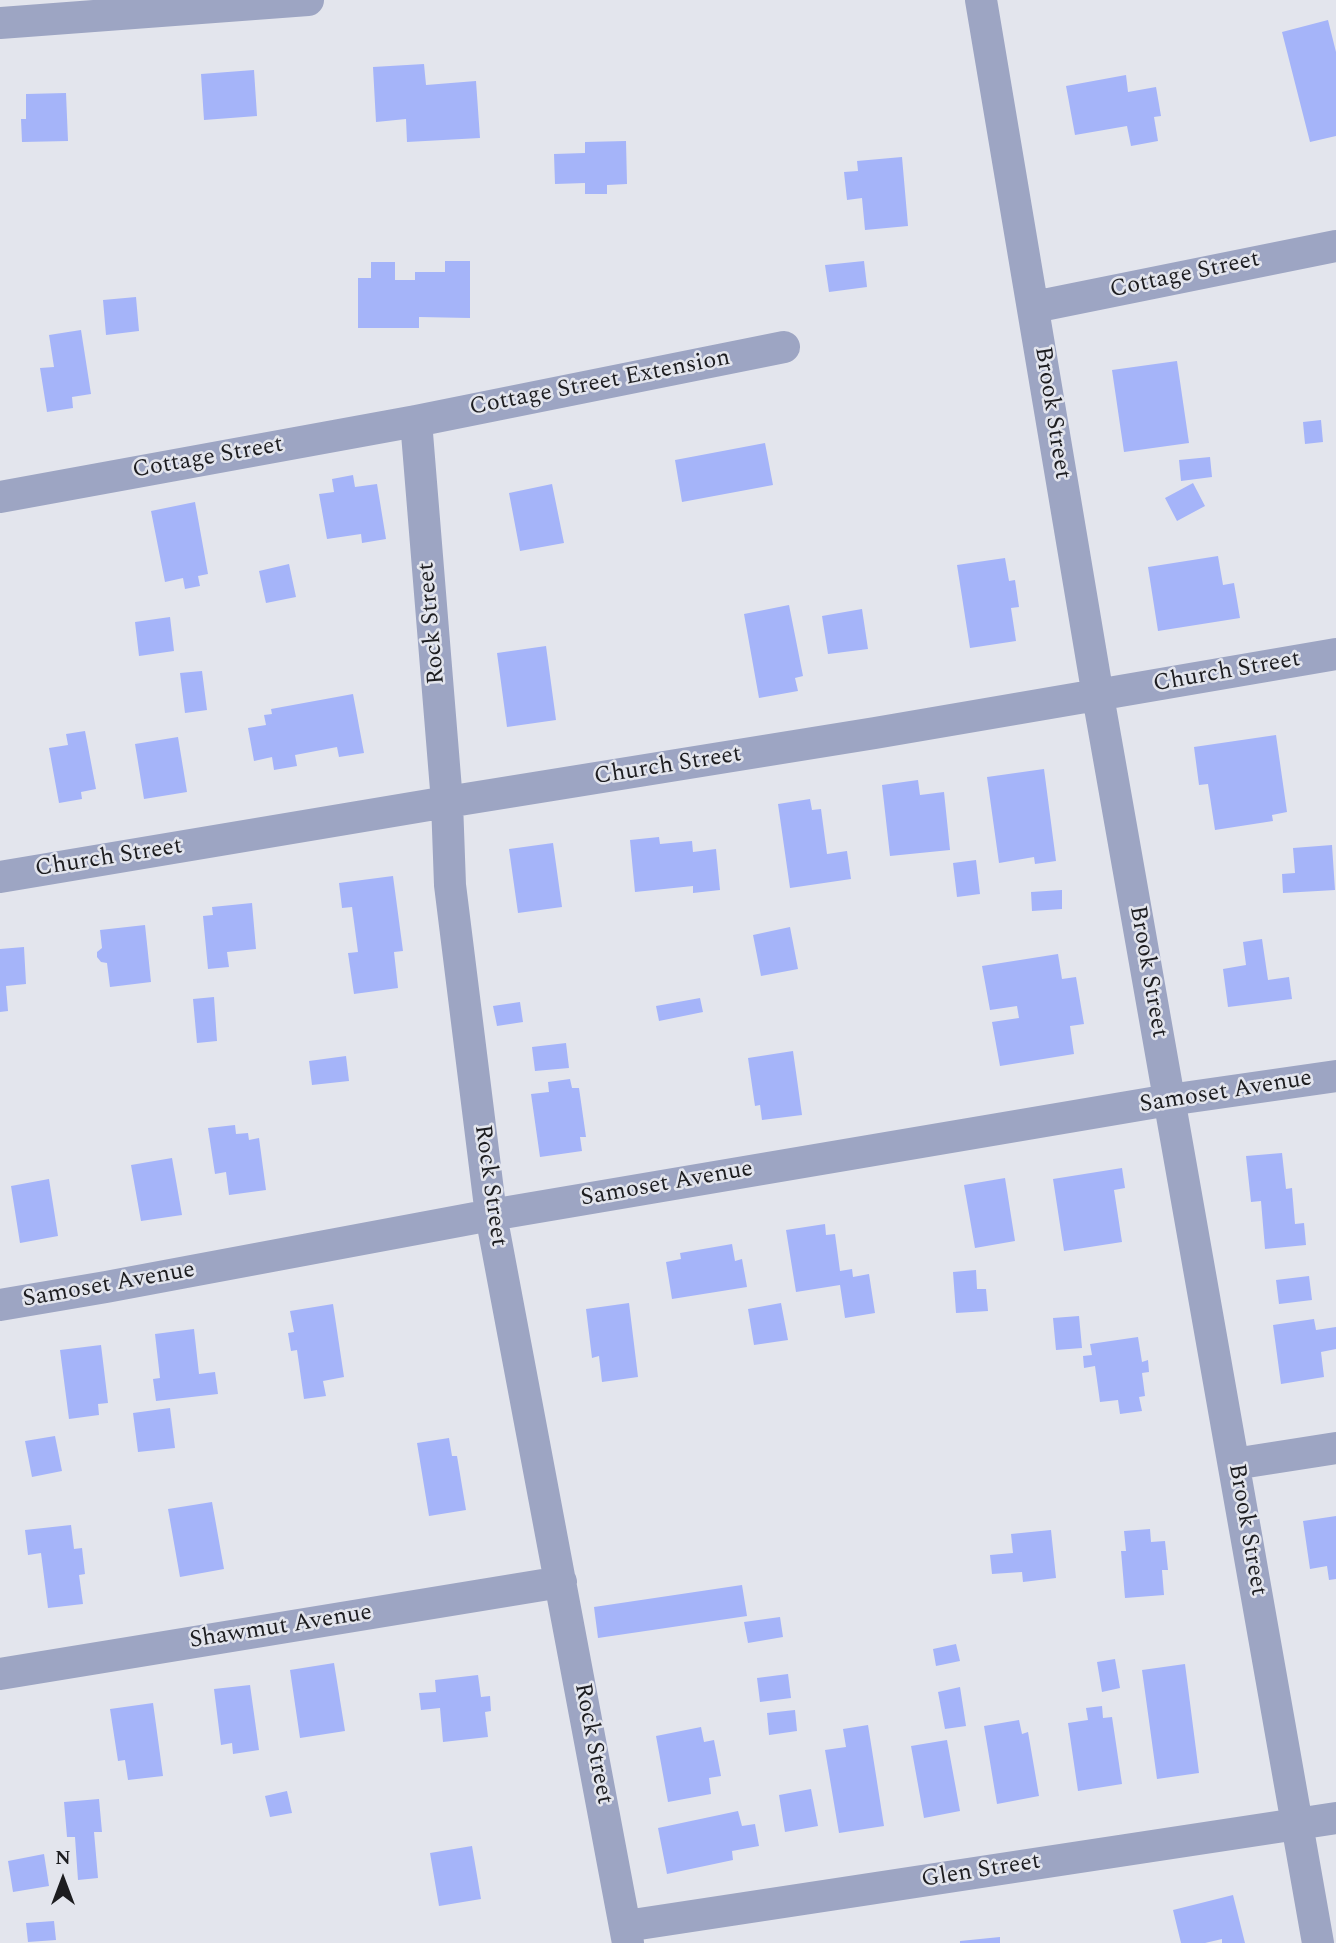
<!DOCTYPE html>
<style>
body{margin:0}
#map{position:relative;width:1336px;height:1943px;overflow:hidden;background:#e3e5ed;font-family:Spectral,serif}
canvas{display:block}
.north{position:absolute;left:28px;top:1845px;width:70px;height:70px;-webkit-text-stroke:5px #e3e5ed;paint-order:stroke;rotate:0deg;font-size:19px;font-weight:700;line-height:28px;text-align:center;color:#1d1d20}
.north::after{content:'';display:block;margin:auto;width:24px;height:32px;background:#1d1d20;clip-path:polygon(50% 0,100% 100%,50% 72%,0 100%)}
</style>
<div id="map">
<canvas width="1336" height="1943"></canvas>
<div class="north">N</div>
</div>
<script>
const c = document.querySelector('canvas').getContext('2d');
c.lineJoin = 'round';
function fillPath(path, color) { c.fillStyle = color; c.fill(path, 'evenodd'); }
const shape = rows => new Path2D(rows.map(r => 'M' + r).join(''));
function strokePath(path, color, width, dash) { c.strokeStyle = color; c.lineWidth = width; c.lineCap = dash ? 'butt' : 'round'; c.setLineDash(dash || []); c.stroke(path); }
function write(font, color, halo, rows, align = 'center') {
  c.font = font + ' Spectral,serif'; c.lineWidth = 5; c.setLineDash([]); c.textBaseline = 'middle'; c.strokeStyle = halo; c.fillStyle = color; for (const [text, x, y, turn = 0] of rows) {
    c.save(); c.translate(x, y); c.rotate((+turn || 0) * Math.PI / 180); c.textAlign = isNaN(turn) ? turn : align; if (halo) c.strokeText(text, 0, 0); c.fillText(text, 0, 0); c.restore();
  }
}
fillPath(shape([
 [1328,20,1336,52,1336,136,1310,142,1282,32],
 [424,64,426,85,476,81,480,138,407,142,406,119,376,122,373,67],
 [254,70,257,116,204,120,201,74],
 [1126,75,1128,92,1156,87,1161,116,1154,117,1158,141,1131,146,1127,126,1075,135,1066,86],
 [66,93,68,141,22,142,21,119,26,119,26,94],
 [626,141,627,184,607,185,607,194,585,194,585,183,555,184,554,154,585,153,585,142],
 [902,157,908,226,865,230,862,198,847,200,844,172,858,171,857,161],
 [445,261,470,261,470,318,419,317,419,328,358,328,358,278,371,278,371,262,395,262,395,280,415,280,415,272,445,272],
 [864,261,867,287,829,292,825,265],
 [136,297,139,331,106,335,103,300],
 [81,330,91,394,72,397,73,408,47,412,40,368,54,367,49,335],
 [1177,361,1189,443,1124,452,1112,370],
 [1321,420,1323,442,1305,444,1303,422],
 [765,443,773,485,682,502,675,460],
 [1210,457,1212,477,1181,481,1179,460],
 [353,475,355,487,377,484,386,539,362,543,361,534,327,539,319,494,334,492,332,479],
 [1193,483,1205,506,1177,521,1165,498],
 [552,484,564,543,520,551,509,493],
 [195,502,208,574,198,576,200,586,185,589,183,578,165,582,151,511],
 [1218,556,1223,585,1234,583,1240,618,1158,631,1148,567],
 [1005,558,1009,581,1015,580,1019,607,1011,608,1016,641,970,648,957,565],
 [289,564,296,597,266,603,259,571],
 [789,605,803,676,795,678,798,691,759,698,744,614],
 [862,609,868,649,828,654,822,616],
 [170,617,174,651,139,656,135,622],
 [546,646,556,720,507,727,497,653],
 [202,671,207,710,185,713,180,673],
 [353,694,364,753,339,757,337,747,295,755,297,766,274,770,272,757,254,761,248,728,266,725,264,715,272,714,271,709],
 [85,731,96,789,81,792,82,799,59,803,49,748,68,745,66,734],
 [1276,735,1287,812,1272,815,1273,821,1215,830,1208,784,1199,785,1194,747],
 [178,737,187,792,144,799,135,744],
 [1044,769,1056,861,1035,864,1034,857,999,863,987,777],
 [918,780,920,795,944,792,950,850,890,856,882,785],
 [810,799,812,810,821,809,827,854,847,851,851,879,790,888,778,804],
 [659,837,660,844,692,841,693,852,716,849,720,890,693,893,693,886,635,892,630,840],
 [553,843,562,907,518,913,509,849],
 [1332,845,1335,890,1283,893,1282,874,1295,873,1293,848],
 [976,860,980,894,957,897,953,863],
 [393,876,403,951,394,952,398,988,354,994,348,953,358,952,352,907,342,908,339,883],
 [1062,890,1062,909,1032,911,1031,892],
 [252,903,256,949,227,952,229,967,208,969,203,916,213,915,212,907],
 [145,925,151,982,110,987,107,963,101,962,97,957,97,952,102,948,100,930],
 [790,927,798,969,761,976,753,935],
 [1262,939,1268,980,1289,977,1292,999,1228,1007,1223,969,1246,965,1243,942],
 [24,947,26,984,6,986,8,1011,0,1012,0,949],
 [1058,954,1062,979,1076,977,1084,1024,1070,1026,1074,1054,1000,1066,992,1022,1019,1018,1017,1006,990,1010,982,966],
 [214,997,217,1041,197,1043,193,999],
 [700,998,703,1012,659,1021,656,1006],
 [520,1002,523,1022,497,1026,493,1006],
 [566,1043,569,1068,535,1071,532,1047],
 [793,1051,802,1115,762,1120,760,1105,755,1106,748,1058],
 [346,1056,349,1081,312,1085,309,1061],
 [570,1079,572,1088,579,1088,586,1137,580,1137,582,1151,540,1157,531,1094,549,1092,548,1082],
 [235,1125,236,1134,248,1133,249,1140,259,1138,266,1190,229,1195,226,1172,215,1174,208,1128],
 [1282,1153,1286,1189,1292,1188,1295,1224,1304,1223,1306,1245,1265,1249,1261,1201,1251,1202,1246,1156],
 [172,1158,182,1215,141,1221,131,1165],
 [1122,1168,1125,1188,1114,1190,1122,1242,1064,1251,1053,1179],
 [1005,1178,1015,1241,975,1248,964,1185],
 [49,1179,58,1236,20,1243,11,1186],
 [825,1224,826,1235,835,1234,840,1271,852,1269,853,1277,869,1274,875,1313,845,1318,840,1285,796,1292,786,1230],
 [732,1244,735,1261,742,1259,747,1287,672,1299,666,1262,681,1259,680,1253],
 [976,1270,977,1289,986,1289,988,1311,956,1313,953,1272],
 [1309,1276,1312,1300,1279,1304,1276,1280],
 [629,1303,638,1377,602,1382,599,1356,592,1358,586,1309],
 [781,1303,788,1340,754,1345,748,1309],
 [333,1304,344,1377,323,1381,326,1396,304,1399,297,1350,291,1351,288,1333,294,1332,290,1311],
 [1079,1316,1082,1348,1056,1350,1053,1318],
 [1314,1319,1316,1330,1336,1327,1336,1349,1321,1352,1324,1377,1281,1384,1273,1325],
 [194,1329,199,1374,215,1372,218,1394,156,1401,153,1379,160,1378,155,1334],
 [1138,1337,1142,1362,1148,1360,1149,1372,1142,1373,1145,1396,1139,1397,1142,1411,1120,1414,1118,1400,1100,1402,1095,1366,1084,1368,1083,1356,1092,1355,1090,1344],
 [101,1345,108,1403,98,1404,99,1415,69,1419,60,1350],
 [170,1408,175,1448,138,1452,133,1413],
 [55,1436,62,1471,32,1477,25,1441],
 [449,1438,452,1456,457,1456,466,1510,429,1516,417,1443],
 [212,1502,224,1569,180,1577,168,1509],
 [1336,1516,1336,1579,1329,1580,1327,1566,1310,1569,1303,1521],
 [71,1525,74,1549,82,1548,85,1574,79,1575,83,1604,48,1608,41,1553,28,1555,25,1530],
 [1150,1529,1151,1542,1165,1541,1168,1570,1162,1570,1164,1595,1125,1598,1121,1551,1126,1551,1124,1531],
 [1051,1530,1056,1578,1023,1582,1022,1572,992,1574,990,1555,1013,1553,1011,1534],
 [742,1585,747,1616,598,1638,594,1607],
 [780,1617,783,1637,748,1643,744,1622],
 [956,1644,960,1661,936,1666,933,1649],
 [1115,1659,1120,1688,1102,1692,1097,1662],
 [334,1663,345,1731,300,1738,290,1670],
 [1185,1664,1199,1773,1157,1779,1142,1670],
 [788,1674,791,1698,760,1702,757,1678],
 [478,1675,481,1697,490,1696,491,1711,485,1712,488,1737,443,1742,440,1708,421,1710,419,1693,436,1692,435,1680],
 [250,1685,259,1750,233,1754,232,1743,221,1745,214,1689],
 [960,1687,966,1726,945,1729,938,1692],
 [153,1703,163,1776,128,1780,125,1760,118,1761,110,1709],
 [1102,1706,1103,1718,1112,1717,1122,1784,1078,1791,1068,1723,1088,1720,1086,1708],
 [795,1710,797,1731,769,1735,767,1713],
 [1019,1720,1022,1734,1028,1732,1039,1796,997,1804,984,1726],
 [868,1725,884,1826,839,1833,825,1750,846,1747,843,1729],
 [701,1727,704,1742,714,1740,721,1776,709,1778,711,1794,668,1802,656,1736],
 [947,1740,960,1811,924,1818,911,1746],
 [811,1789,818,1826,785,1832,779,1795],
 [287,1791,292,1813,270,1817,265,1796],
 [99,1799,102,1832,94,1832,98,1878,78,1880,75,1837,67,1837,64,1802],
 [738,1811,742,1826,755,1824,759,1846,732,1851,733,1860,667,1874,658,1828],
 [472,1846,481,1899,439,1906,430,1853],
 [44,1854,49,1886,13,1892,8,1861],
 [1233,1895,1245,1943,1222,1943,1222,1939,1205,1943,1181,1943,1173,1910],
 [54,1921,56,1940,28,1942,26,1923],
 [1000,1937,1000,1943,960,1943,960,1941]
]), '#a5b4f9');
strokePath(shape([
 [981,0,1098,696,1318,1943],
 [0,23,308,0],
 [1034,307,1336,246],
 [416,421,447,802,450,885,491,1215,628,1943],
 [0,497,416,421,784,347],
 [0,877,447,802,875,733,1336,654],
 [0,1305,106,1287,491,1215,1169,1100,1336,1076],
 [1234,1464,1336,1448],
 [0,1674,561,1582],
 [626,1926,1336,1818]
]), '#9da5c3', 32);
write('24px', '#1d1d20', '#e3e5ed', [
 ["Cottage Street",1185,276,-12],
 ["Cottage Street Extension",600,384,-11],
 ["Brook Street",1051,413,81],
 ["Cottage Street",208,459,-10],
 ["Rock Street",433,623,-95],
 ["Church Street",1227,673,-10],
 ["Church Street",668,767,-9],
 ["Church Street",109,859,-9],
 ["Brook Street",1147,972,80],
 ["Samoset Avenue",1226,1093,-9],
 ["Samoset Avenue",667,1185,-10],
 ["Rock Street",489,1186,82],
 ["Samoset Avenue",109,1286,-10],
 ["Brook Street",1246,1530,80],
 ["Shawmut Avenue",281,1628,-9],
 ["Rock Street",592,1744,79],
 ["Glen Street",981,1872,-9]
]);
</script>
